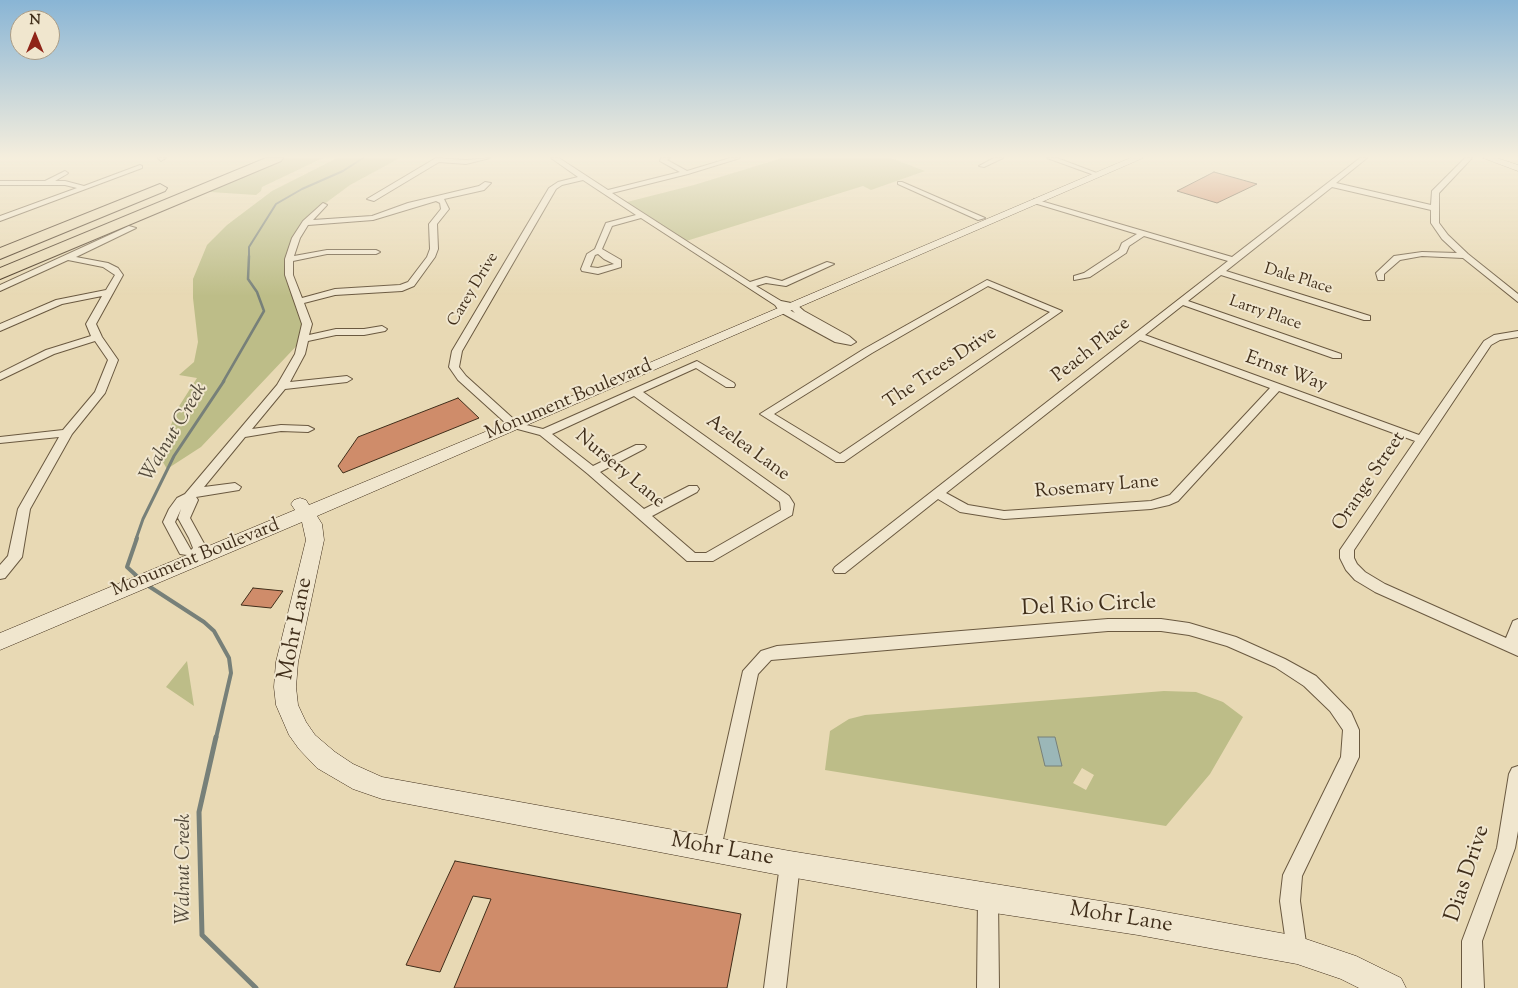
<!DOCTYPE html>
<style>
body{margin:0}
#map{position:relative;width:1518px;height:988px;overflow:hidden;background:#e8d9b4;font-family:"Sorts Mill Goudy",serif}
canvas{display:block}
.north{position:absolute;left:10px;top:10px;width:50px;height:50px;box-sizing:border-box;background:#f0e6ce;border:1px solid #aa9c86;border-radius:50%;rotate:0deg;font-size:14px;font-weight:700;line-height:20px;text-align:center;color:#402e1a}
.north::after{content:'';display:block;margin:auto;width:18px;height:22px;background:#8f2418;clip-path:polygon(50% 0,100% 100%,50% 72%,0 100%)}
</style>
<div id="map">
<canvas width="1518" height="988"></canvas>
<div class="north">N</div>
</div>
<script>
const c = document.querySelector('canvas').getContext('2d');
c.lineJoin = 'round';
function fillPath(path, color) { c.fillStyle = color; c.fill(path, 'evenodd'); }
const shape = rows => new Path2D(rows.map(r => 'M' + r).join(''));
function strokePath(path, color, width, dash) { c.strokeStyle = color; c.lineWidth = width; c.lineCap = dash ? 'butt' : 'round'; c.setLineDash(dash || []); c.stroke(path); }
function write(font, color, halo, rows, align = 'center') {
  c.font = font + ' "Sorts Mill Goudy",serif'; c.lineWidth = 4; c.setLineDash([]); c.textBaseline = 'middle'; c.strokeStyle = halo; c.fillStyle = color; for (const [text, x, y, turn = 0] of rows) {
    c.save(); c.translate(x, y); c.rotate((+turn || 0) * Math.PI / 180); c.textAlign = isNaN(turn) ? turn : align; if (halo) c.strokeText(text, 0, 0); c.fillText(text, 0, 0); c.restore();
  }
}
fillPath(shape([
 [277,158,323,158,262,187,261,191,256,195,195,191],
 [337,158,400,158,350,185,323,205,296,238,289,275,307,324,303,339,201,447,167,469,160,457,176,411,197,378,179,375,194,362,198,342,193,298,193,279,207,245,227,225,272,191],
 [782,158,891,158,925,171,871,190,863,186,683,242,623,203,694,185],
 [187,661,194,706,166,687],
 [1164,691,1196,692,1223,702,1243,717,1210,774,1166,826,825,770,830,731,849,719,865,715],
 [1082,768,1094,775,1086,790,1073,783]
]), '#bdbd88');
const water = shape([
 [1038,737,1055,737,1062,766,1045,766,1038,737]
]);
fillPath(water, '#9bb7b8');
strokePath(water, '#778079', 1);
strokePath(shape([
 [249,257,249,247,276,204,302,189,343,171,363,158]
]), '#778079', 2);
strokePath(shape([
 [223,382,264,311,257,292,248,279,249,256]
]), '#778079', 2.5);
strokePath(shape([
 [136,539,143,519,174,456,224,381]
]), '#778079', 3);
strokePath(shape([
 [137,538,127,567,139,578],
 [147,585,204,622,214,631,229,658,231,673,216,738]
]), '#778079', 4);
strokePath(shape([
 [216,737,199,812,202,935,256,988]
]), '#778079', 5);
const building = shape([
 [1214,172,1257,184,1217,203,1177,191,1214,172],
 [458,398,479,418,343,473,338,466,358,437,458,398],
 [253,588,283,591,271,608,241,605,253,588],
 [455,861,741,914,727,988,454,988,491,899,473,896,440,972,406,965,455,861]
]);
fillPath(building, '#cf8c6a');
strokePath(building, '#402e1a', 1);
const street = shape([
 [158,158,166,158,161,161,158,158],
 [436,158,466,160,490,158,466,164,439,162,374,201,367,199,436,158],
 [551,158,559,158,608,190,680,172,660,161,661,158,670,158,667,160,687,171,730,158,740,158,688,174,612,193,750,282,766,277,782,281,827,262,834,264,786,286,766,283,756,286,781,301,796,304,804,311,849,336,856,342,851,345,835,342,780,312,775,305,641,218,612,226,602,249,621,260,621,267,598,274,582,271,581,269,587,254,595,249,606,223,636,215,583,180,562,185,556,189,462,351,459,367,466,376,518,423,543,429,697,361,734,383,735,385,734,387,726,387,696,368,643,392,789,496,794,504,792,515,713,561,687,561,588,474,540,435,510,427,458,380,449,367,452,351,549,188,558,182,578,177,551,158],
 [598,254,604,259,614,264,598,268,590,267,595,255,598,254],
 [786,307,790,308,795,313,786,308,786,307],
 [634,396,780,502,781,510,706,553,695,553,652,516,697,492,699,489,697,486,689,486,644,509,600,472,644,449,646,447,644,445,636,445,593,466,552,434,634,396],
 [994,158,1003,158,984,167,979,166,994,158],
 [1047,158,1057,158,1102,175,1097,176,1047,158],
 [1360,158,1367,158,1336,183,1431,205,1432,191,1465,158,1472,158,1439,193,1439,223,1448,235,1468,254,1518,294,1518,302,1463,258,1422,256,1400,260,1384,274,1384,280,1378,280,1376,273,1394,256,1422,252,1457,253,1442,239,1431,223,1431,210,1332,187,1226,271,1370,316,1370,320,1364,320,1221,275,1188,301,1341,354,1341,358,1333,358,1183,305,1145,335,1419,435,1484,341,1494,335,1518,331,1518,337,1500,340,1491,345,1354,550,1354,558,1357,564,1365,572,1385,584,1506,638,1513,621,1518,619,1518,656,1375,592,1355,580,1346,570,1340,558,1340,550,1415,441,1279,391,1178,501,1169,505,1151,509,1004,519,960,512,938,499,845,573,835,573,833,570,835,567,1228,261,1144,236,1129,246,1126,253,1090,277,1074,280,1074,276,1084,273,1119,250,1122,243,1137,234,1034,203,1034,199,1232,257,1360,158],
 [1140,340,1270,388,1170,495,1151,501,1004,511,968,505,946,493,1140,340],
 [140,165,142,166,142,168,0,221,0,216,77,188,65,185,0,185,0,181,45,181,65,171,68,173,67,174,55,181,65,181,84,186,140,165],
 [485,182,491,183,484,190,444,199,449,209,437,224,438,249,435,257,414,286,402,291,335,295,304,303,312,324,309,335,336,329,364,329,382,326,387,329,385,331,364,335,336,335,308,341,305,354,290,382,347,376,352,379,347,382,285,389,252,429,281,425,308,426,314,429,308,432,281,431,245,437,204,487,235,483,241,487,239,490,196,497,198,500,190,518,207,549,195,564,185,564,183,561,187,555,180,554,163,522,169,509,177,498,185,494,277,385,295,354,302,324,285,275,285,259,292,238,303,221,323,203,327,205,313,220,372,216,408,203,479,186,485,182],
 [436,201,440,203,441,209,429,224,430,249,427,257,408,282,400,285,335,289,302,298,293,275,293,261,327,254,376,254,380,252,376,250,327,250,294,256,300,238,308,225,373,220,436,201],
 [181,509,178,518,189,538,193,548,191,550,175,522,181,509],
 [898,182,902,182,985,218,978,220,898,184,898,182],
 [129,226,136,228,76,257,108,263,118,268,123,275,96,324,102,337,118,360,105,393,72,434,30,509,22,557,5,578,0,579,0,565,8,556,18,509,59,437,0,443,0,437,63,430,95,392,108,360,95,341,54,354,0,380,0,373,46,350,91,336,86,324,102,296,62,304,0,331,0,324,56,300,106,290,115,275,103,267,68,260,0,291,0,285,129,226],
 [987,280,1062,311,844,462,836,462,760,414,864,349,987,280],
 [988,286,1050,312,840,454,774,414,872,353,988,286],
 [1108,619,1161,619,1189,623,1236,637,1285,659,1316,676,1351,712,1359,730,1359,757,1302,876,1300,901,1307,950,1304,957,1297,960,1290,957,1287,950,1280,901,1283,875,1341,757,1343,730,1330,711,1304,686,1275,667,1227,646,1189,635,1161,631,1108,631,771,660,758,674,721,849,719,855,712,858,705,855,703,849,743,671,761,651,777,646,1108,619],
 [1518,766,1518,831,1515,848,1482,941,1484,988,1462,988,1462,941,1497,848,1509,774,1512,768,1518,766],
 [790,855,797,857,800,864,786,988,764,988,780,864,783,857,790,855],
 [988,888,995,891,998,898,999,988,977,988,978,898,981,891,988,888]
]);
const secondary = shape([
 [1130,158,1143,158,317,516,322,524,324,540,298,662,296,687,298,705,306,722,315,735,335,752,353,764,382,777,790,851,1138,907,1297,936,1356,956,1401,978,1406,988,1359,988,1341,979,1297,964,1138,935,988,912,790,877,382,799,353,789,317,768,299,749,289,735,276,705,274,687,276,662,306,540,302,522,0,650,0,633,295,510,291,504,294,500,300,498,306,500,309,505,574,395,1130,158],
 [1483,158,1497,158,1518,165,1518,171,1483,158]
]);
const highway = shape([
 [266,158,283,158,281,161,0,279,0,268,266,158],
 [160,184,167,188,165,191,0,259,0,248,160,184]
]);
strokePath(street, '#6a5940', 2);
strokePath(secondary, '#402e1a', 1);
strokePath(highway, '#402e1a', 2);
fillPath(street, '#f0e6ce');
fillPath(secondary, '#f0e6ce');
fillPath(highway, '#e8d9b4');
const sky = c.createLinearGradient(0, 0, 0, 296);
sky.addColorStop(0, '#89b5d5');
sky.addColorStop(0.53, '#f5eedd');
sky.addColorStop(1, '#f5eedd00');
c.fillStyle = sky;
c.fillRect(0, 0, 1518, 296);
write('16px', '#402e1a', '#f0e6ce', [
 ["Dale Place",1298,280,17],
 ["Carey Drive",474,290,-59],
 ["Larry Place",1265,314,19]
]);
write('19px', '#402e1a', '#f0e6ce', [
 ["Peach Place",1092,351,-38],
 ["The Trees Drive",941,369,-34],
 ["Ernst Way",1286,373,20],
 ["Monument Boulevard",569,401,-23],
 ["Azelea Lane",747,449,36],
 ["Nursery Lane",619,470,40],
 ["Orange Street",1370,482,-56],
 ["Rosemary Lane",1097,488,-5],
 ["Monument Boulevard",196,559,-22]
]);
write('italic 20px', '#52493a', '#f0e6ce', [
 ["Walnut Creek",175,433,-59],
 ["Walnut Creek",186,869,-90]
]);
write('22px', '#402e1a', '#f0e6ce', [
 ["Del Rio Circle",1089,607,-3],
 ["Mohr Lane",297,629,-79],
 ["Mohr Lane",722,851,10],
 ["Dias Drive",1469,874,-72],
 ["Mohr Lane",1121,919,9]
]);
</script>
